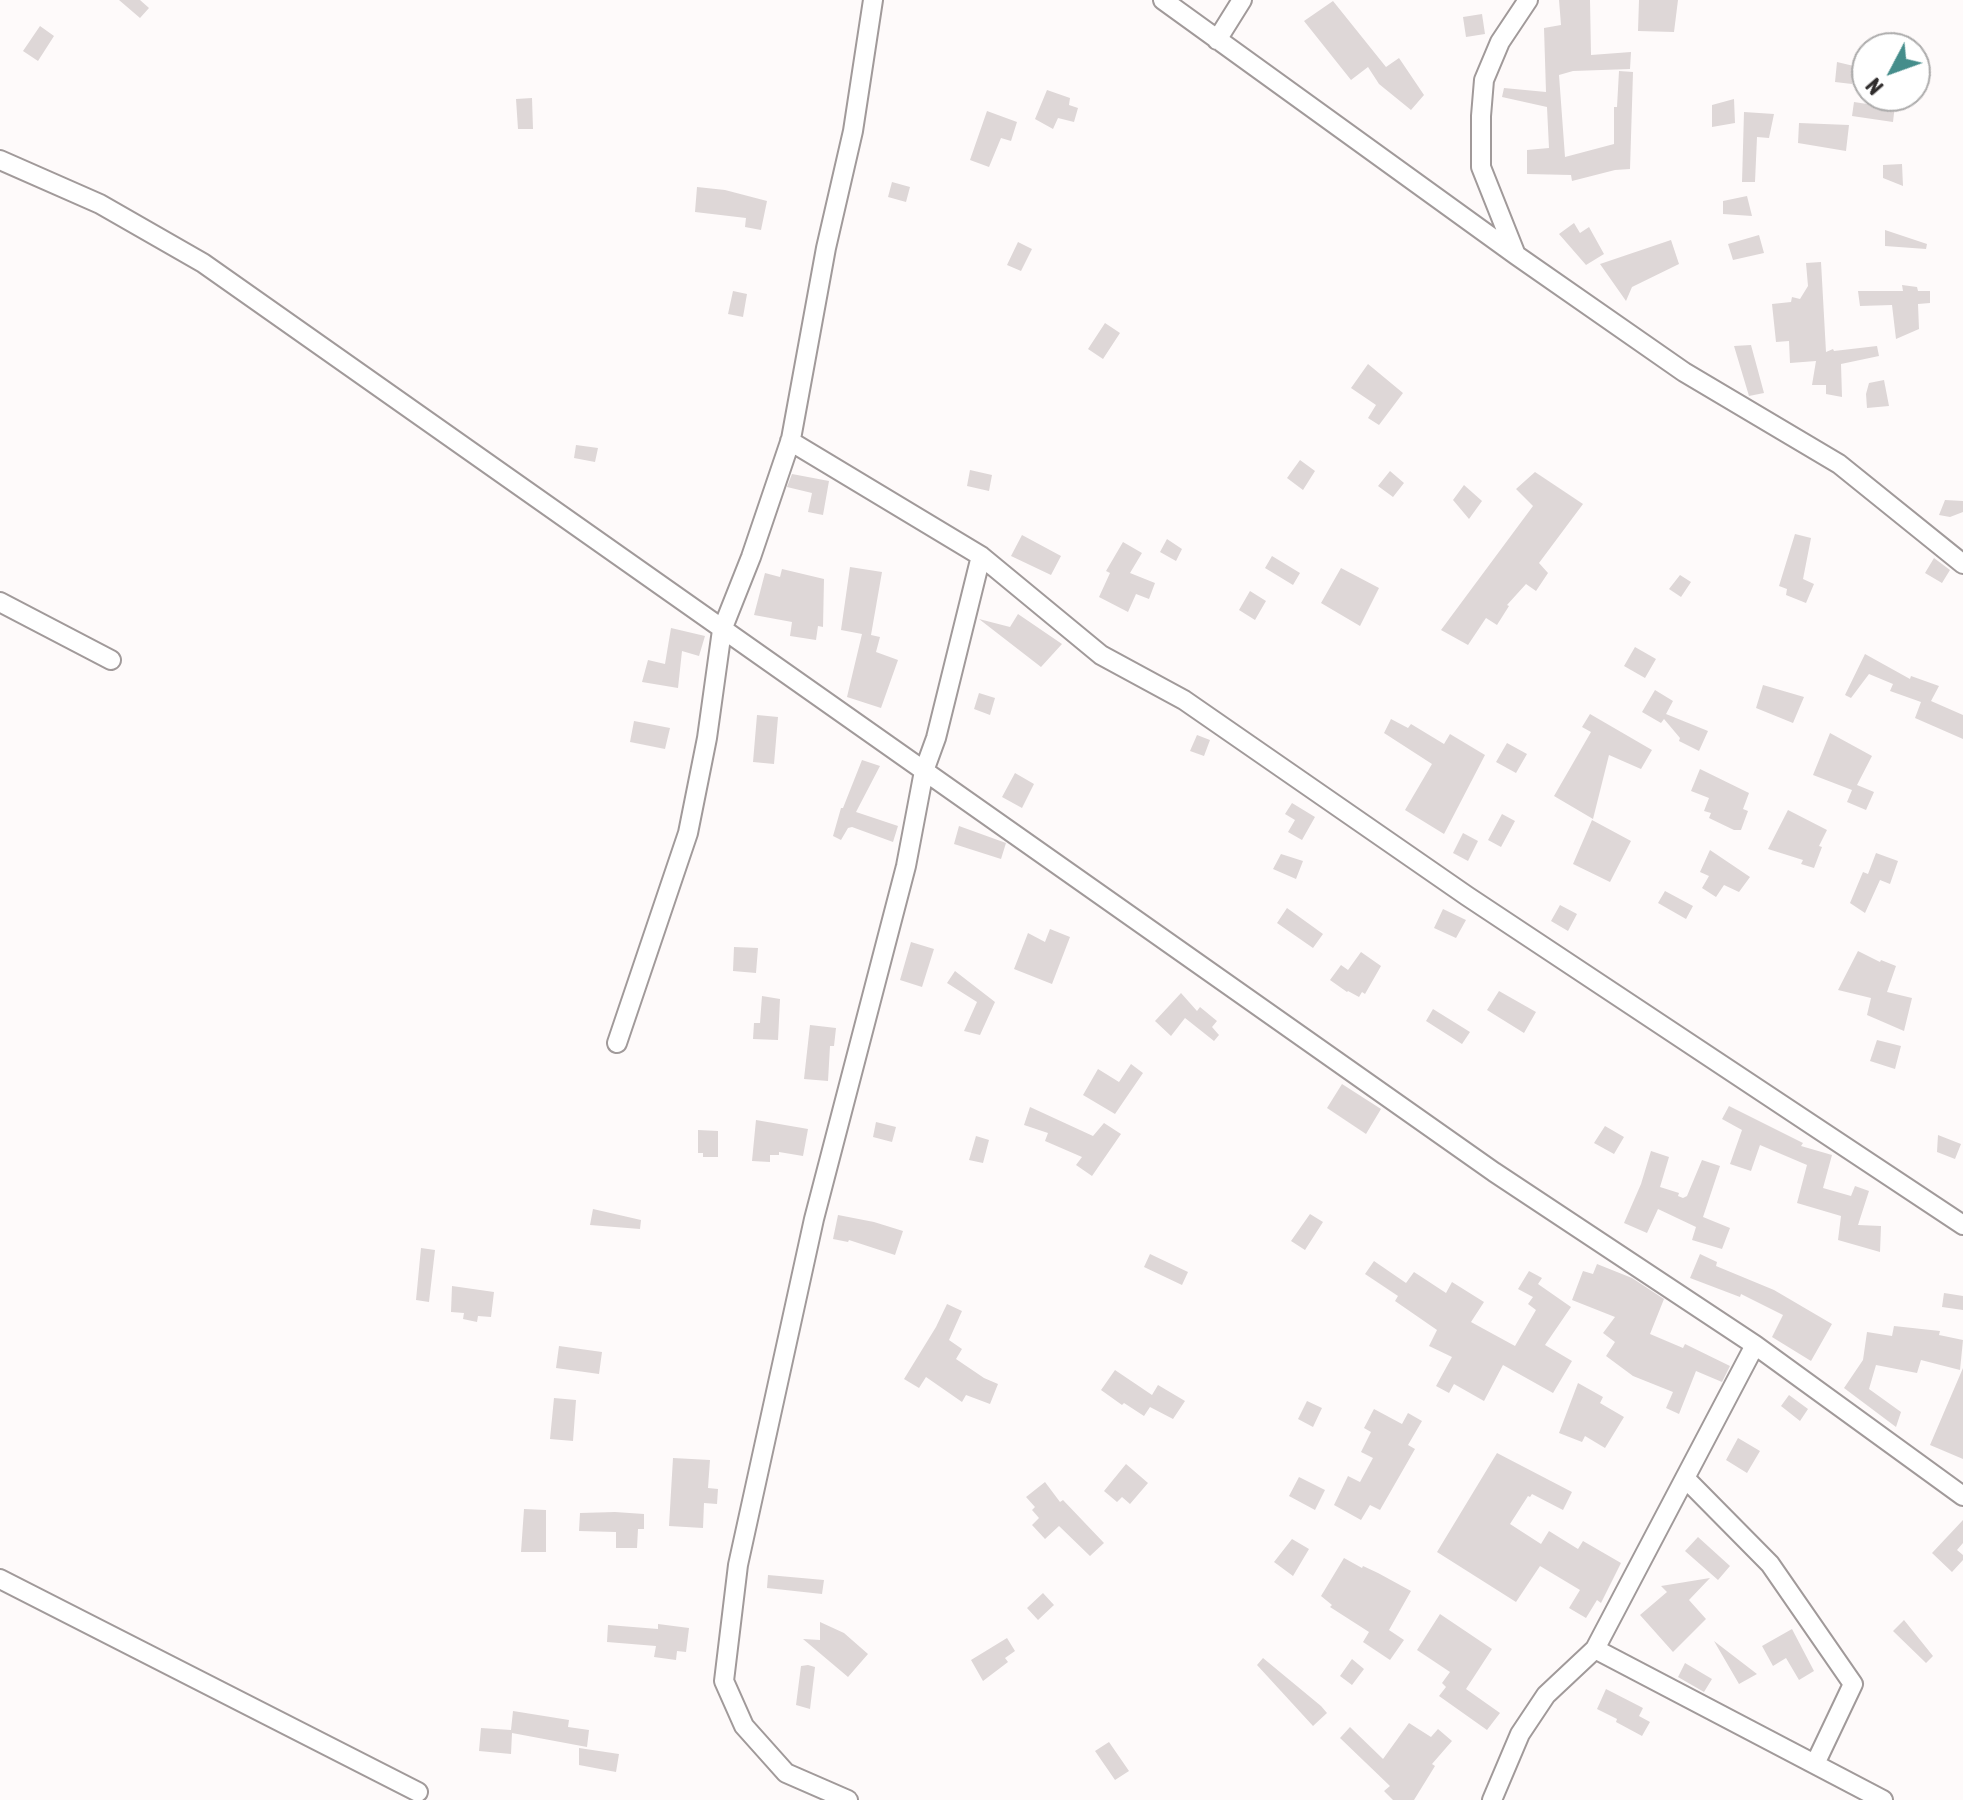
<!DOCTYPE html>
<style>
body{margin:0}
#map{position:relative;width:1963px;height:1800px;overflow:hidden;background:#fefafa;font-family:"Asap Condensed",sans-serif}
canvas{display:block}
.north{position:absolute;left:1851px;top:32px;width:80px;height:80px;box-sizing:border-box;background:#fff;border:2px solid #acabab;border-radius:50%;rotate:229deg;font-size:22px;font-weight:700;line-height:32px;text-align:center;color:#2f2c2c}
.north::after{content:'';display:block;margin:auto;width:28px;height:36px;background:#458d8b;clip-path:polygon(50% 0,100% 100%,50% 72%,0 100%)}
</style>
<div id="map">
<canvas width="1963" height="1800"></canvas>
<div class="north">N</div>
</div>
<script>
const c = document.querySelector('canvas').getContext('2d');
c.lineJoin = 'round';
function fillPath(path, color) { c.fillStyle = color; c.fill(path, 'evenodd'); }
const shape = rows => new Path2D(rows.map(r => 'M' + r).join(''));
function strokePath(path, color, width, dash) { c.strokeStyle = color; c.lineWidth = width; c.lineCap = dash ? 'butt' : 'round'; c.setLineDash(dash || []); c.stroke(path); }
fillPath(shape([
 [119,0,140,0,149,8,140,18],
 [1559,0,1590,0,1591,55,1631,52,1630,69,1573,71,1559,75,1565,157,1614,144,1614,107,1617,107,1619,71,1633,72,1630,169,1615,170,1572,181,1571,175,1527,174,1527,150,1549,148,1547,107,1502,97,1504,88,1546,92,1544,28,1561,25],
 [1639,0,1678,0,1674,32,1638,31],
 [1333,1,1386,67,1399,58,1424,95,1411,110,1379,84,1368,67,1351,80,1304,21],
 [1482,14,1485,34,1466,37,1463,17],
 [40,26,54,36,38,61,23,51],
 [1837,62,1858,67,1852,84,1835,82],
 [1047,90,1070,98,1069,105,1078,108,1074,122,1058,118,1053,129,1035,119],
 [1883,96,1896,96,1893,122,1852,116,1854,102,1880,106],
 [532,98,533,129,518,129,516,99],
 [1734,99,1735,123,1712,127,1712,105],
 [987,111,1017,122,1011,141,1001,138,989,167,970,160],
 [1744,112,1774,114,1769,138,1757,137,1755,182,1742,182],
 [1799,123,1849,125,1846,151,1798,143],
 [1902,164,1903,186,1883,178,1883,165],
 [892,182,910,187,906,202,888,197],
 [697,187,725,190,767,201,761,230,745,227,746,218,695,212],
 [1747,196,1752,216,1723,214,1723,201],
 [1574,223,1580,233,1589,227,1604,254,1586,265,1559,234],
 [1885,230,1927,244,1926,249,1885,246],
 [1759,235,1764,253,1733,260,1728,244],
 [1671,240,1679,264,1632,287,1626,301,1600,264],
 [1018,242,1032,249,1021,271,1007,265],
 [1821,262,1826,352,1833,349,1834,351,1877,346,1879,356,1841,364,1842,397,1826,394,1826,385,1812,385,1816,361,1790,363,1789,341,1776,342,1772,304,1791,302,1792,297,1800,299,1808,286,1806,263],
 [1902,285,1917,287,1918,291,1930,291,1930,303,1918,304,1919,329,1896,339,1892,305,1860,306,1858,291,1903,291],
 [733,291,747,294,743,317,728,314],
 [1105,323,1120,333,1103,359,1088,349],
 [1751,345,1764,393,1749,396,1734,346],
 [1368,364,1403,393,1379,425,1368,418,1376,405,1351,388],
 [1884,380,1889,406,1867,408,1866,394,1869,383],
 [576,445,598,448,595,462,574,458],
 [1300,460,1315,471,1303,490,1287,478],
 [970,470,992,475,989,491,967,486],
 [1390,471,1404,483,1393,497,1378,486],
 [1535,472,1583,504,1539,563,1548,573,1536,591,1526,584,1507,605,1509,606,1497,625,1486,618,1468,645,1441,630,1533,506,1516,489],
 [792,474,829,481,823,515,808,512,812,493,787,487],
 [1464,485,1482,501,1469,519,1453,500],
 [1945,500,1963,501,1963,512,1950,517,1939,515],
 [1795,534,1811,538,1803,579,1814,584,1806,603,1786,595,1787,589,1779,586],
 [1022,535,1061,556,1051,575,1011,556],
 [1167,539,1182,549,1176,561,1160,552],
 [1123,542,1142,553,1130,573,1155,583,1149,599,1136,594,1128,612,1099,597,1110,573,1106,571],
 [1272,556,1300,573,1293,585,1265,568],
 [1934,558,1950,570,1942,583,1925,573],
 [850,567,882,572,871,635,880,637,876,652,898,660,881,708,847,697,862,634,841,630],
 [1341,568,1379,588,1360,626,1321,603],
 [782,569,824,579,823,627,818,626,816,640,790,636,792,622,754,615,765,573,780,577],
 [1680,575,1691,582,1681,597,1669,589],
 [1250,591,1266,601,1255,620,1239,610],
 [1018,614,1062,644,1041,667,979,619,1010,627],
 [671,628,705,636,699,656,682,651,678,688,642,682,648,660,665,664],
 [1635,647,1656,659,1645,678,1624,666],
 [1865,654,1910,679,1911,676,1939,686,1931,701,1963,715,1963,739,1915,718,1921,702,1890,691,1893,684,1869,674,1851,698,1845,695],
 [1763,685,1804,697,1793,723,1756,708],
 [1655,690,1673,701,1666,714,1708,731,1699,751,1679,741,1680,738,1664,719,1661,723,1642,712],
 [979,693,995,698,990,715,974,709],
 [1590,714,1652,750,1641,769,1609,755,1593,819,1554,796,1591,732,1582,727],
 [757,715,778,717,774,764,753,762],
 [1391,719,1408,728,1411,724,1444,744,1450,734,1485,755,1444,834,1405,810,1432,764,1384,733],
 [634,721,670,728,665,749,630,742],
 [1830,733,1872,756,1857,785,1874,792,1866,810,1847,802,1852,790,1813,775],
 [1197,735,1210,740,1204,756,1190,751],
 [1507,743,1527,754,1516,773,1496,762],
 [862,760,880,766,856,812,898,826,893,842,852,827,848,828,841,840,833,836,841,808,843,808],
 [1700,769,1749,793,1743,809,1748,811,1741,830,1734,830,1709,818,1711,813,1704,811,1709,798,1691,791],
 [1015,773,1034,784,1022,808,1002,797],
 [1292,803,1315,817,1302,840,1288,832,1295,820,1285,814],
 [1788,810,1827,830,1819,846,1822,847,1814,868,1801,864,1803,860,1768,849],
 [1502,814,1515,821,1501,847,1488,840],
 [1592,820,1631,841,1610,882,1573,864],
 [959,826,1006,843,1001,859,954,844],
 [1463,833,1478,841,1468,861,1453,853],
 [1710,850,1750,877,1739,892,1724,885,1716,897,1702,888,1709,876,1700,872],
 [1876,853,1898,861,1890,884,1880,880,1865,913,1850,903,1863,872,1868,874],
 [1281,854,1303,861,1296,879,1273,869],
 [1665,891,1693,906,1686,919,1658,903],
 [1560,905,1577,914,1568,931,1551,921],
 [1287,908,1323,934,1313,948,1277,923],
 [1443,909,1466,920,1456,938,1434,928],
 [1050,929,1070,937,1052,984,1014,969,1028,933,1045,942],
 [911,942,934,949,922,987,900,980],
 [734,947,758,948,756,973,733,971],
 [1858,951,1880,962,1881,960,1896,966,1887,992,1912,998,1904,1031,1867,1015,1871,998,1838,990],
 [1361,952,1381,966,1365,994,1362,992,1359,997,1348,991,1347,992,1330,980,1341,965,1348,970],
 [955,971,995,1002,980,1035,964,1031,977,1002,947,983],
 [1499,991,1536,1012,1524,1033,1487,1010],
 [1181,993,1197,1011,1200,1007,1217,1021,1212,1027,1219,1035,1214,1041,1185,1018,1171,1036,1155,1021],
 [762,996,780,999,778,1040,753,1039,754,1023,760,1023],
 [1433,1009,1470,1032,1462,1044,1426,1021],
 [810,1025,836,1028,834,1046,830,1046,828,1081,804,1079],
 [1877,1040,1901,1046,1895,1069,1870,1061],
 [1131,1064,1143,1073,1115,1114,1083,1095,1098,1069,1119,1082],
 [1342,1084,1381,1109,1366,1134,1327,1108],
 [1729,1106,1803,1143,1801,1146,1832,1155,1823,1188,1851,1196,1855,1186,1869,1191,1858,1225,1881,1226,1880,1252,1838,1240,1841,1216,1797,1203,1807,1165,1760,1145,1751,1171,1730,1164,1742,1130,1722,1119],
 [1030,1107,1093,1136,1104,1123,1121,1134,1092,1176,1076,1165,1082,1157,1045,1141,1048,1133,1024,1125],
 [756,1120,808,1129,803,1156,779,1152,779,1155,770,1155,770,1162,752,1161],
 [876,1122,896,1127,892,1142,873,1137],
 [1605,1126,1624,1137,1614,1154,1594,1143],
 [698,1130,718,1131,718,1157,703,1157,703,1153,698,1153],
 [1938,1135,1961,1144,1955,1159,1937,1152],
 [976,1136,989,1140,983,1163,969,1160],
 [1651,1151,1669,1157,1660,1187,1679,1193,1678,1196,1683,1198,1687,1196,1702,1160,1720,1166,1703,1217,1730,1228,1722,1249,1692,1240,1696,1227,1658,1209,1647,1233,1624,1223,1641,1184],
 [593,1209,641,1220,640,1229,590,1225],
 [1310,1214,1323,1222,1305,1250,1291,1241],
 [838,1215,874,1222,903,1231,895,1255,849,1240,848,1242,833,1239],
 [421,1248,435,1250,429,1302,416,1300],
 [1150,1254,1188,1272,1182,1285,1144,1267],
 [1700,1254,1717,1262,1716,1266,1774,1290,1832,1324,1811,1361,1772,1337,1783,1315,1741,1294,1740,1297,1690,1278],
 [1374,1261,1406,1283,1414,1272,1446,1293,1452,1282,1484,1302,1471,1322,1515,1346,1536,1310,1528,1304,1533,1297,1518,1289,1529,1271,1542,1278,1538,1284,1571,1307,1545,1345,1572,1361,1553,1393,1503,1365,1484,1401,1454,1384,1449,1393,1436,1386,1452,1357,1429,1346,1437,1330,1395,1301,1398,1296,1365,1274],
 [1597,1264,1632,1278,1664,1299,1650,1334,1683,1348,1685,1344,1730,1366,1722,1382,1696,1371,1679,1414,1666,1408,1673,1392,1633,1376,1606,1356,1615,1342,1603,1333,1615,1317,1572,1300,1583,1271,1593,1274],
 [452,1286,494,1292,491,1317,478,1316,477,1322,463,1319,464,1313,451,1312],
 [1944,1293,1963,1296,1963,1310,1942,1307],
 [947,1304,962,1311,949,1340,962,1349,956,1359,984,1378,998,1384,990,1404,966,1395,962,1402,926,1377,919,1388,904,1379,936,1327],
 [1894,1326,1940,1331,1939,1335,1963,1340,1960,1370,1921,1360,1917,1373,1876,1365,1869,1389,1901,1412,1896,1427,1844,1388,1863,1360,1867,1332,1892,1336],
 [559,1346,602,1352,599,1374,556,1368],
 [1963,1368,1963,1459,1930,1445],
 [1115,1370,1152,1395,1158,1385,1185,1401,1173,1419,1150,1407,1144,1416,1124,1403,1122,1405,1101,1390],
 [1578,1383,1603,1397,1600,1403,1624,1417,1605,1448,1585,1436,1582,1442,1559,1433],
 [1789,1395,1808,1409,1800,1421,1781,1406],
 [554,1398,576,1400,573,1441,550,1439],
 [1307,1401,1322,1408,1313,1427,1298,1419],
 [1374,1409,1402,1424,1408,1413,1422,1421,1408,1445,1415,1449,1380,1510,1370,1505,1361,1520,1334,1505,1348,1476,1360,1482,1373,1458,1361,1452,1371,1432,1364,1428],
 [1738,1438,1760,1451,1747,1473,1726,1460],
 [1497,1453,1572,1492,1563,1510,1532,1494,1530,1497,1528,1496,1510,1524,1541,1544,1549,1531,1578,1549,1583,1541,1621,1563,1601,1603,1597,1600,1586,1618,1569,1608,1580,1590,1540,1566,1516,1602,1437,1552],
 [673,1458,710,1460,708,1488,718,1489,717,1504,704,1503,703,1528,669,1526],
 [1126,1464,1148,1483,1130,1504,1122,1497,1117,1502,1104,1491],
 [1299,1477,1325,1490,1315,1510,1289,1496],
 [1045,1482,1060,1502,1063,1500,1104,1543,1090,1556,1059,1526,1045,1539,1032,1525,1039,1518,1032,1510,1035,1507,1026,1497],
 [524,1509,546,1510,546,1552,521,1552],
 [615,1512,644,1514,644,1529,638,1529,637,1548,616,1548,616,1532,579,1531,580,1513],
 [1963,1520,1963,1543,1957,1550,1963,1555,1963,1560,1952,1572,1932,1553],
 [1698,1537,1730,1566,1718,1580,1685,1551],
 [1292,1539,1309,1549,1293,1576,1274,1562],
 [1344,1558,1362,1568,1363,1566,1378,1573,1411,1591,1389,1630,1404,1640,1390,1660,1363,1642,1369,1632,1330,1607,1332,1605,1321,1596],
 [768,1575,824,1580,822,1594,767,1588],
 [1710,1578,1689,1600,1706,1619,1673,1652,1640,1615,1667,1592,1661,1586],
 [1043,1593,1054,1605,1038,1620,1027,1608],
 [1440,1614,1492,1649,1466,1689,1500,1713,1487,1730,1439,1696,1446,1687,1442,1683,1450,1672,1417,1650],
 [1904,1620,1933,1656,1926,1663,1893,1631],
 [820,1622,844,1633,868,1654,848,1677,803,1639,820,1640],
 [658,1624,689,1628,686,1652,677,1651,676,1660,654,1657,656,1646,607,1642,608,1625,658,1629],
 [1792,1629,1814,1671,1799,1680,1786,1658,1773,1666,1762,1646],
 [1007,1638,1015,1651,1005,1658,1008,1662,983,1681,971,1660],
 [1714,1641,1757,1674,1739,1684],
 [1263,1658,1321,1706,1327,1713,1313,1726,1257,1665],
 [1352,1659,1364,1669,1352,1685,1340,1676],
 [1685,1663,1712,1679,1704,1692,1678,1677],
 [808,1665,815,1667,810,1709,796,1705,801,1666],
 [1606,1689,1643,1708,1639,1716,1650,1722,1642,1736,1616,1722,1617,1719,1597,1709],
 [513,1711,569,1720,568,1727,589,1730,587,1747,512,1733,511,1754,479,1751,481,1728,511,1730],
 [1409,1723,1431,1737,1438,1729,1452,1741,1432,1764,1435,1766,1414,1800,1393,1800,1384,1791,1390,1786,1340,1738,1350,1727,1383,1759],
 [1109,1742,1129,1771,1115,1780,1095,1751],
 [579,1748,619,1754,616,1772,579,1765]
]), '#ded7d7');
const street = shape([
 [1163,0,1516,255,1684,372,1839,464,1963,564],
 [1217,40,1242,0],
 [0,160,100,204,203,263,1494,1172,1755,1345,1963,1496],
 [1516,255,1481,167,1481,116,1484,80,1500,42,1528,0],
 [790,441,981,556,1101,655,1184,700,1467,896,1963,1225],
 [0,602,111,660],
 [617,1043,688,833,707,738,722,630,751,557,791,439,826,248,853,131,873,0],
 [1685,1478,1770,1564,1853,1684,1815,1764],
 [0,1579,418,1792],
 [1595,1649,1883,1800],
 [848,1800,786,1773,744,1726,724,1681,738,1565,814,1219,906,866,924,771,936,738,981,556],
 [1492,1800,1520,1734,1546,1695,1595,1649,1755,1345]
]);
strokePath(street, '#a19a9a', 22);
strokePath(street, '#fff', 18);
</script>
